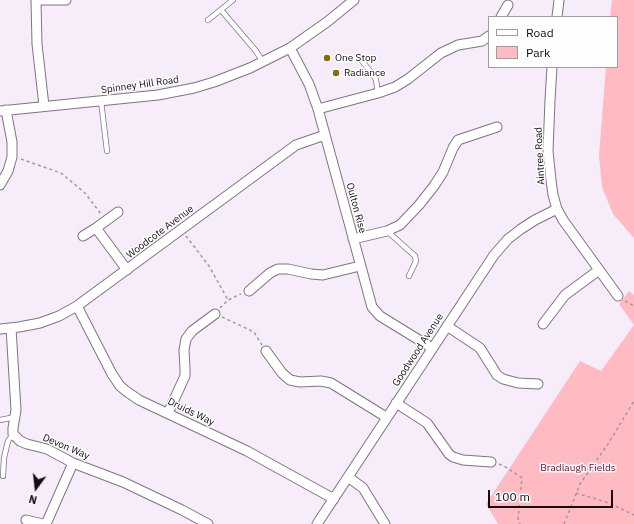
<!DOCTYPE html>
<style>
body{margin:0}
#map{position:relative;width:634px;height:524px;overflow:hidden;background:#f7ecf9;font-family:"IBM Plex Sans",sans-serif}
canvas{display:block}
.legend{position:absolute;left:488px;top:16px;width:130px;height:52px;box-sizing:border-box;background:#fdfdfd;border:1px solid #9f9d9f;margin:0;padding:5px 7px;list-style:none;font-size:12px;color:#110d11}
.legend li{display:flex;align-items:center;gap:8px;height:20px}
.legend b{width:20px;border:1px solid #9f9d9f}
.north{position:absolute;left:16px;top:468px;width:40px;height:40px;-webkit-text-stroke:3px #fdfdfd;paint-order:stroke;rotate:195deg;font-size:11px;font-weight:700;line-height:16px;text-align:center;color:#110d11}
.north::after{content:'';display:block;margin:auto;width:14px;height:18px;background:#110d11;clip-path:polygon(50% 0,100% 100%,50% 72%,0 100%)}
.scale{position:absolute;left:488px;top:490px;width:125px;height:18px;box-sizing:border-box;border:2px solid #110d11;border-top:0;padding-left:5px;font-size:12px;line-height:14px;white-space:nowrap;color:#110d11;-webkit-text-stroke:3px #fdfdfd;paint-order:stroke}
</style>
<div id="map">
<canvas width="634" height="524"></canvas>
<ul class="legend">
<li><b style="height:5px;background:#fff"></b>Road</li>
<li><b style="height:11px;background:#ffbac2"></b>Park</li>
</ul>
<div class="north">N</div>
<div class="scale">100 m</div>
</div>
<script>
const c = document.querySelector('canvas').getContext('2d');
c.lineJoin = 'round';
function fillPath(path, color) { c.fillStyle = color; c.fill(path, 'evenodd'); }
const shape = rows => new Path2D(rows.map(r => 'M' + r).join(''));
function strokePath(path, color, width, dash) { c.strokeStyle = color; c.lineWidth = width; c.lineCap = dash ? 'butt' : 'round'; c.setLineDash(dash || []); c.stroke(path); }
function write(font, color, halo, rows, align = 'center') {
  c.font = font + ' "IBM Plex Sans",sans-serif'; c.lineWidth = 3; c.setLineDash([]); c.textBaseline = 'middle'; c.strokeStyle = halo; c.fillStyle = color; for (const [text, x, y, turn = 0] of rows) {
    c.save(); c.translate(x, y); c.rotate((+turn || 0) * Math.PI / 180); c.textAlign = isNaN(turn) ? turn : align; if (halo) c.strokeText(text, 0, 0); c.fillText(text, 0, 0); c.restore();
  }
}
fillPath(shape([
 [612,0,634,0,634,238,613,214,602,187,599,155,606,67,617,67,617,17,610,17],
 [629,291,634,295,634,524,498,524,486,504,580,361,601,371,634,325,619,304]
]), '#ffbac2');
const lane = shape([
 [221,10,256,51,263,62],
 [208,20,233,0],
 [358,56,374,76,376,80,378,93],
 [101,101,107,151],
 [387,231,415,256,416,261,409,276],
 [0,420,15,417],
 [3,476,4,458,8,441,13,434]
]);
const street = shape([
 [36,0,37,44,44,106],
 [36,0,66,0],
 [501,17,508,5],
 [557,17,559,0],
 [290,48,309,84,318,109,372,307,380,316,432,348],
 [552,67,550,100,548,151,551,180,553,195,557,209,563,220,618,296],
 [318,109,378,93,395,87,408,79,441,53,458,45,482,41,489,36],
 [0,111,158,95,194,88,214,82,250,68,290,48,327,22,354,0],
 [0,185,8,171,12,157,12,142,6,110],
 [96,228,118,212],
 [83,236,96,228,127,270],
 [353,239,387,231,400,225,419,205,434,186,443,172,453,148,458,140,497,127],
 [249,291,270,273,278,269,288,269,311,274,323,275,360,266],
 [77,306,112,374,120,386,126,391,139,400,247,451,334,499],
 [543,324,565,295,599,270],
 [447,326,480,348,497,375,503,379,518,383,538,384],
 [11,328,16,410,13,428,13,434,20,441,27,444,47,449,73,463,123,482,182,510,208,524],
 [0,329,19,327,40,323,59,316,77,306,296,145,325,135],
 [266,351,282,373,290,380,300,382,321,381,331,383,386,417],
 [396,403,427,423,449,454,453,457,463,460,491,462],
 [168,413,185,376,185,369,184,350,186,339,192,331,215,314],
 [348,477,363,488,385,524],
 [26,520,43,524],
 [46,524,73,463],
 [317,524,494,255,508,239,521,229,535,220,557,209]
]);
strokePath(lane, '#7e7580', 6);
strokePath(street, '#7e7580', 11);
strokePath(shape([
 [21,159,61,173,85,193,101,214],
 [186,236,209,266,228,300],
 [625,301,634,306],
 [220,308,228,300,241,294],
 [222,317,254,332,262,345],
 [499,464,504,466,522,478,518,518,520,524],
 [576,493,609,503,634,515],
 [564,524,580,484,608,444,634,401]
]), '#a098a2', 1.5, [3, 3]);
strokePath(lane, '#fff', 4.5);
strokePath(street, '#fff', 9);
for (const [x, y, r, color] of [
 [327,58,4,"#8a6a09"],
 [336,73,4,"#8a6a09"]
]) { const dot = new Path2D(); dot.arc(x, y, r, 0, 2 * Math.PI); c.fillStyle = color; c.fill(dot); strokePath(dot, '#fdfdfd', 1.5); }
write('10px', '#110d11', '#fdfdfd', [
 ["One Stop",335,58],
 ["Radiance",344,73]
], 'left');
write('10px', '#110d11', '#fdfdfd', [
 ["Spinney Hill Road",140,85,-8],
 ["Aintree Road",540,156,-93],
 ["Oulton Rise",356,208,75],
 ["Woodcote Avenue",160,232,-37],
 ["Goodwood Avenue",418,350,-57],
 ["Druids Way",191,412,26],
 ["Devon Way",66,447,23]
]);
write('10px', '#700328', '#fdfdfd', [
 ["Bradlaugh Fields",578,468]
]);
</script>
